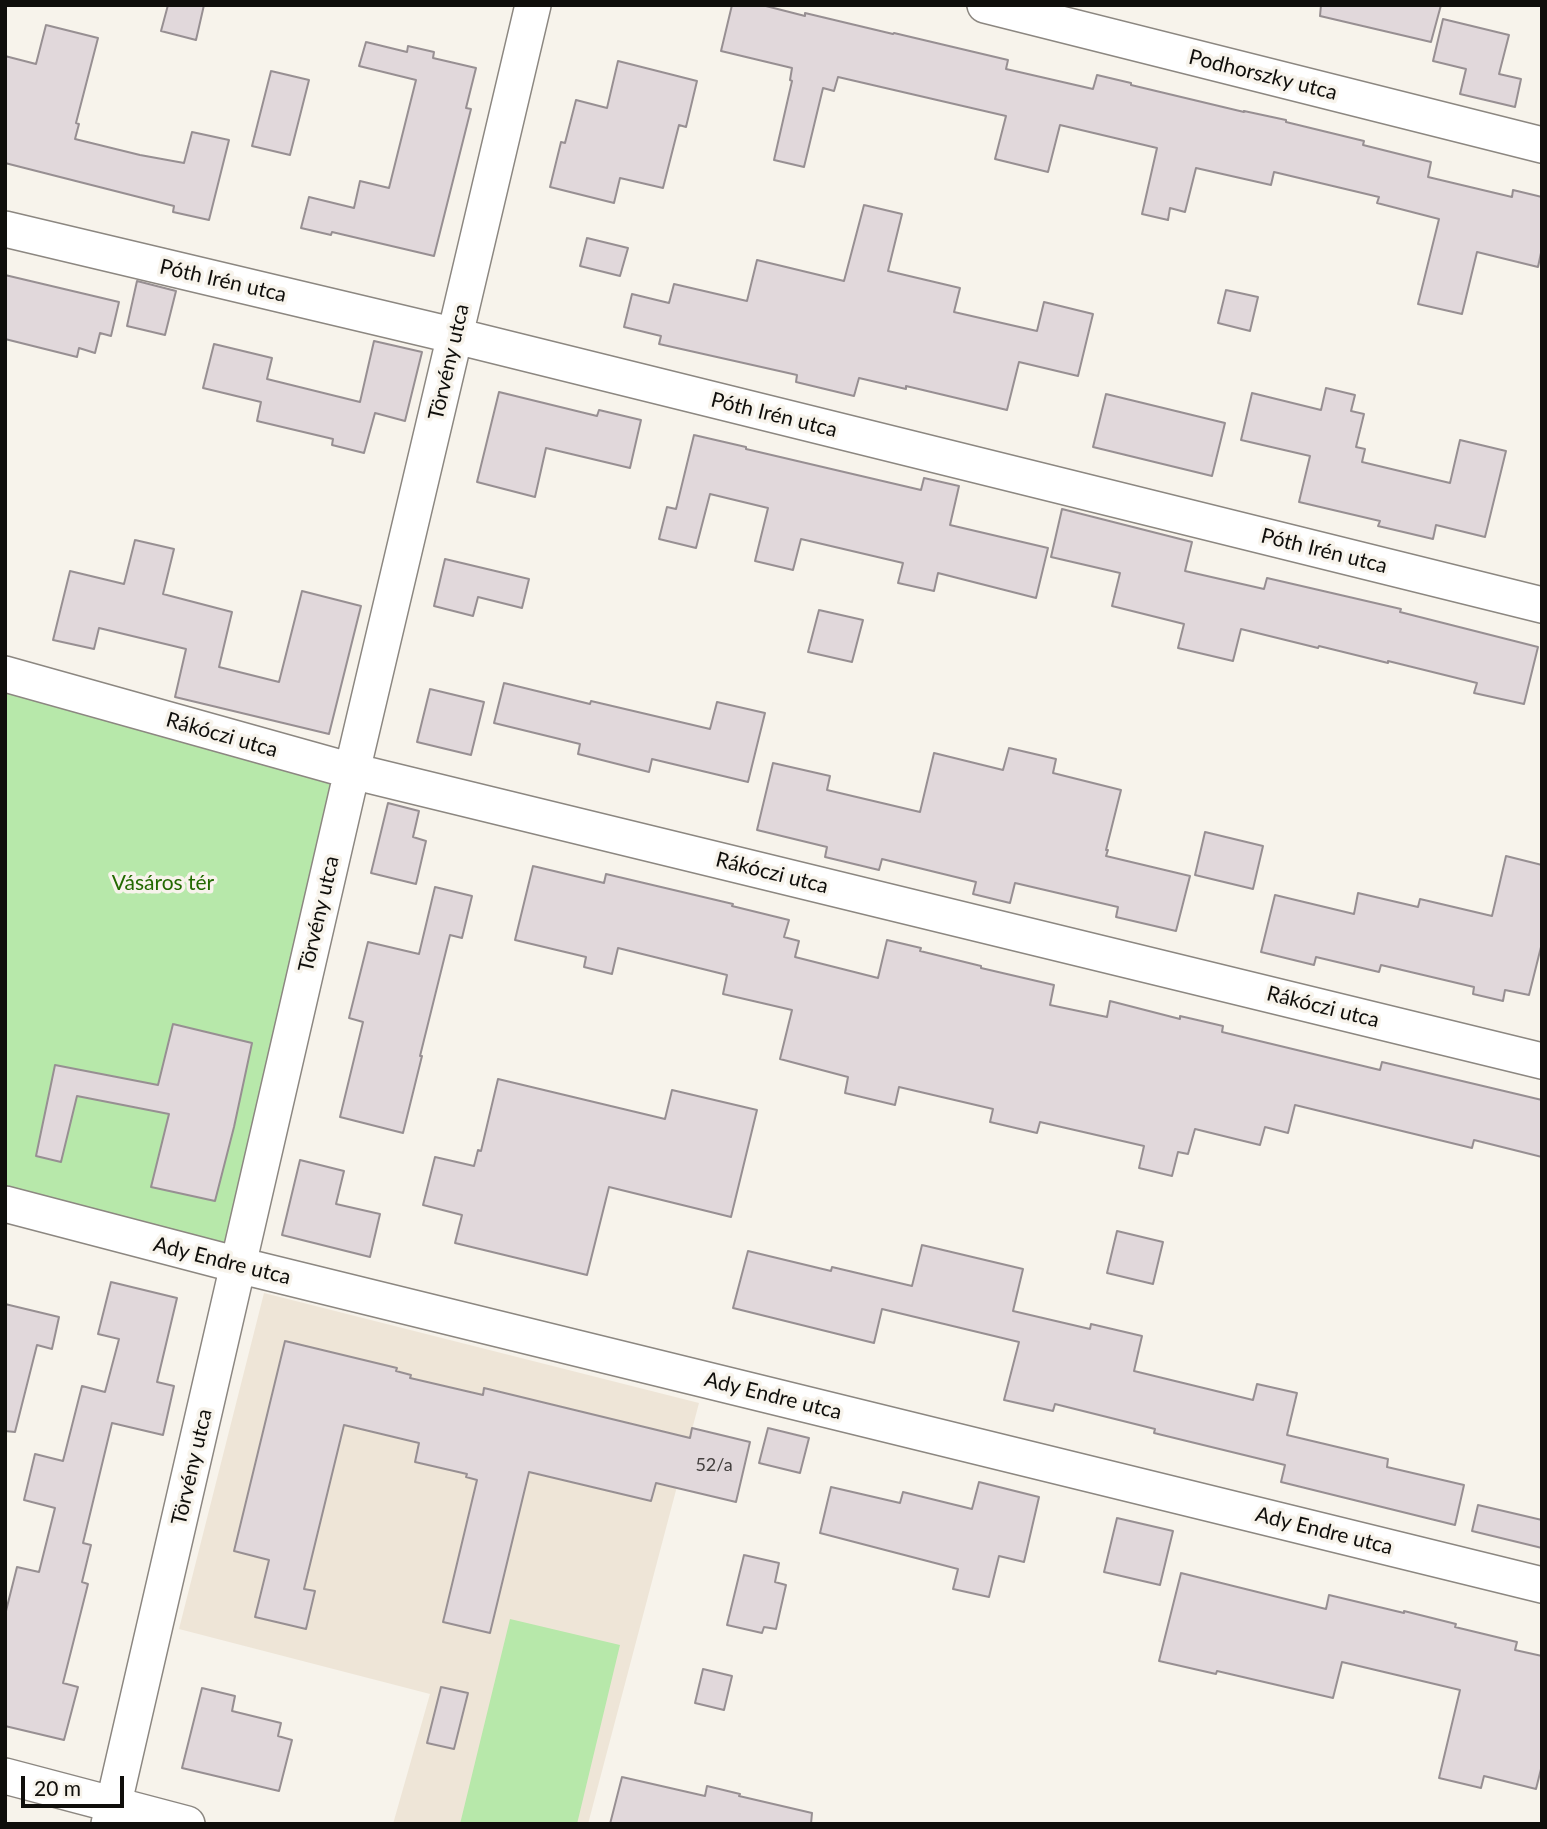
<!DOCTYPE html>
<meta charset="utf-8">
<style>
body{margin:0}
#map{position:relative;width:1547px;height:1829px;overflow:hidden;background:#f7f3eb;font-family:Lato,sans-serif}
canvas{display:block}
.frame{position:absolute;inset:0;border:7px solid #0f0e0b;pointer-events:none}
.scale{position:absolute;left:21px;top:1776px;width:103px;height:32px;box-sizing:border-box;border:4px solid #0f0e0b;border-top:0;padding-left:9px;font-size:21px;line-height:24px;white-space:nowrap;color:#0f0e0b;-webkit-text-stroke:5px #f7f3eb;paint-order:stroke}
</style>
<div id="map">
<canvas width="1547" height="1829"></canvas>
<div class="frame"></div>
<div class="scale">20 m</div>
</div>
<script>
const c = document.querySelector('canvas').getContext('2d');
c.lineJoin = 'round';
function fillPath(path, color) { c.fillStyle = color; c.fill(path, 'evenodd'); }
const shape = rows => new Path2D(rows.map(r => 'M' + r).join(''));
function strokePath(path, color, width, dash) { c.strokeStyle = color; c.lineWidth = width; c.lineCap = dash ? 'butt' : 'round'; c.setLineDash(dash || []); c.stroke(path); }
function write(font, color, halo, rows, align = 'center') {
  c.font = font + ' Lato,sans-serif'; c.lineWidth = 7; c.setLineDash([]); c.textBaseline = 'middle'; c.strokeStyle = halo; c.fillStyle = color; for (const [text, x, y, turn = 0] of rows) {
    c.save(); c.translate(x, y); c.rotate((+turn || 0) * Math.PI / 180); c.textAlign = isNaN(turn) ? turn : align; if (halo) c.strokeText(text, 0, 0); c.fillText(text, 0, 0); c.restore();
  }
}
fillPath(shape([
 [264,1293,699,1403,588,1824,393,1824,430,1694,179,1629]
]), '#eee5d7');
fillPath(shape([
 [5,674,352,771,238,1265,5,1204],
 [510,1619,620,1645,577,1824,460,1824]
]), '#b7e8aa');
const building = shape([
 [168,5,204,5,196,40,161,31,168,5],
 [732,5,762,5,805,16,805,13,893,34,894,33,1008,60,1006,69,1093,89,1097,75,1131,83,1131,85,1244,112,1244,111,1286,120,1286,122,1364,141,1363,145,1431,162,1428,177,1512,197,1513,190,1542,197,1542,248,1538,267,1477,252,1462,314,1418,304,1439,219,1377,203,1379,197,1274,172,1271,185,1196,168,1185,212,1170,208,1168,220,1142,214,1157,148,1060,125,1048,172,995,159,1006,116,838,77,834,91,823,88,804,167,774,160,792,81,790,80,792,68,721,51,732,5],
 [1321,5,1441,5,1431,42,1320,16,1321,5],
 [1443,19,1509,35,1499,74,1521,79,1515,107,1460,94,1466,69,1433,61,1443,19],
 [46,25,98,38,76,123,79,124,75,139,140,155,184,163,192,132,229,140,209,220,173,212,174,206,5,163,5,56,36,64,46,25],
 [366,42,407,52,408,46,434,52,433,58,476,68,466,108,471,109,434,256,332,232,331,235,301,228,309,197,354,208,360,181,389,188,416,80,359,66,366,42],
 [618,61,697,81,686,127,679,125,663,188,620,178,614,203,550,187,561,142,565,143,576,100,607,108,618,61],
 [271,71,309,80,290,155,252,146,271,71],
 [864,205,902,214,888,271,960,288,954,312,1037,331,1044,302,1093,314,1078,376,1019,362,1007,410,906,386,906,389,859,378,854,396,796,382,797,375,659,344,661,336,624,327,632,294,669,303,674,284,747,301,757,260,844,281,864,205],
 [587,238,628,248,620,276,580,266,587,238],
 [5,275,119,302,111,336,100,333,95,353,79,348,77,357,5,339,5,275],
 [137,281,176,291,165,335,127,326,137,281],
 [1226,290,1258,297,1250,331,1218,323,1226,290],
 [374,341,422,352,405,421,375,413,364,453,332,445,333,439,257,421,261,402,203,388,214,344,272,358,267,379,360,402,374,341],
 [1326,388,1355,395,1351,411,1364,414,1356,447,1365,449,1362,462,1450,483,1460,440,1506,451,1485,537,1436,525,1433,539,1378,526,1380,521,1299,502,1310,456,1241,440,1252,393,1321,410,1326,388],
 [499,392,597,416,599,410,641,420,630,468,546,448,535,497,477,482,499,392],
 [1106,394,1225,423,1212,476,1093,447,1106,394],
 [694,435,746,447,746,449,921,490,924,478,959,486,950,525,1048,548,1036,598,938,573,934,591,898,583,903,563,801,539,793,570,755,561,768,508,710,494,696,548,659,539,667,507,676,509,694,435],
 [1062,509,1192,542,1185,571,1264,589,1267,578,1401,609,1400,612,1538,647,1524,704,1474,693,1477,683,1388,661,1388,663,1319,646,1318,648,1241,629,1233,661,1178,648,1184,624,1112,606,1120,573,1051,557,1062,509],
 [135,540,174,549,163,594,232,612,219,667,279,682,302,591,361,606,329,734,175,697,186,649,99,628,94,649,53,640,70,571,124,584,135,540],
 [445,559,529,579,522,608,478,597,473,616,434,606,445,559],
 [819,610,863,620,852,662,808,652,819,610],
 [504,683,590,704,591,701,710,729,717,702,765,713,748,782,652,759,649,772,578,754,580,744,494,723,504,683],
 [430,689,484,702,471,755,417,742,430,689],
 [1009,748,1056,759,1053,773,1121,790,1106,850,1108,850,1106,856,1190,876,1176,931,1116,917,1118,907,1015,883,1010,903,973,894,976,882,882,859,879,870,825,857,827,847,757,830,773,763,830,776,827,790,920,812,934,753,1003,770,1009,748],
 [388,803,419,811,413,837,426,841,416,884,371,873,388,803],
 [1205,832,1263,846,1253,889,1195,875,1205,832],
 [1506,856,1542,865,1542,943,1529,995,1505,990,1503,1001,1473,994,1474,987,1381,965,1379,972,1316,957,1314,965,1261,952,1275,895,1354,914,1358,893,1418,907,1420,899,1492,916,1506,856],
 [533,866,604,883,606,874,733,904,732,906,789,920,784,937,799,941,795,957,878,978,887,940,921,948,920,951,981,966,981,968,1054,985,1050,1005,1107,1017,1110,1001,1180,1019,1180,1016,1223,1026,1222,1032,1380,1070,1382,1062,1542,1100,1542,1157,1474,1140,1472,1148,1295,1105,1288,1133,1265,1127,1260,1145,1195,1129,1188,1154,1178,1152,1172,1176,1139,1168,1144,1146,1040,1122,1037,1133,990,1122,993,1109,899,1087,895,1105,845,1093,848,1077,780,1059,792,1010,723,994,727,975,618,948,612,974,584,967,586,957,515,940,533,866],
 [435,887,472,896,462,938,450,935,420,1056,422,1056,403,1133,340,1117,363,1022,349,1018,368,942,419,954,435,887],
 [173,1024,252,1043,234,1127,215,1201,151,1187,169,1114,77,1096,61,1162,36,1156,55,1065,158,1085,173,1024],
 [498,1079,665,1119,672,1090,757,1110,731,1217,609,1187,587,1275,455,1243,462,1215,423,1205,435,1157,474,1166,478,1150,481,1151,498,1079],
 [300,1160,344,1171,336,1204,380,1214,370,1257,282,1235,300,1160],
 [1117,1231,1163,1242,1153,1284,1107,1273,1117,1231],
 [922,1245,1023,1269,1013,1311,1090,1329,1091,1324,1142,1336,1134,1371,1253,1400,1257,1384,1297,1393,1287,1435,1388,1459,1387,1467,1464,1485,1455,1525,1281,1482,1285,1465,1154,1433,1155,1429,1055,1404,1053,1411,1004,1400,1019,1342,882,1309,874,1343,733,1308,748,1251,831,1271,832,1267,912,1286,922,1245],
 [111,1282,177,1298,157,1382,174,1386,163,1435,112,1423,83,1543,91,1545,82,1582,88,1584,63,1683,78,1687,64,1740,5,1726,5,1615,17,1567,39,1572,55,1508,24,1500,35,1454,63,1461,82,1386,105,1392,119,1339,98,1334,111,1282],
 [5,1304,59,1317,52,1349,37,1345,15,1432,5,1431,5,1304],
 [285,1341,397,1368,396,1371,411,1375,410,1378,483,1395,484,1388,690,1438,692,1428,750,1442,736,1502,656,1483,651,1501,529,1472,490,1633,443,1622,477,1480,466,1477,467,1474,415,1462,419,1443,344,1425,304,1589,315,1591,306,1629,255,1617,269,1560,234,1551,285,1341],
 [768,1428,809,1438,800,1473,759,1463,768,1428],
 [979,1482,1039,1497,1024,1562,999,1556,989,1597,953,1589,958,1569,820,1533,831,1487,900,1503,903,1492,972,1509,979,1482],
 [1478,1505,1542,1520,1542,1548,1472,1531,1478,1505],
 [1117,1518,1173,1531,1160,1585,1104,1572,1117,1518],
 [744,1555,779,1563,775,1582,786,1585,776,1629,764,1627,762,1633,727,1625,744,1555],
 [1181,1573,1326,1609,1329,1595,1404,1613,1404,1611,1456,1624,1455,1627,1517,1642,1515,1650,1542,1656,1542,1765,1536,1789,1484,1776,1481,1788,1439,1778,1460,1690,1342,1662,1333,1698,1217,1671,1216,1674,1159,1661,1181,1573],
 [703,1669,732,1676,724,1710,695,1703,703,1669],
 [441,1687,468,1693,454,1749,427,1743,441,1687],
 [202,1688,235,1696,232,1711,281,1723,278,1736,292,1740,279,1791,182,1768,202,1688],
 [622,1777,705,1796,707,1786,740,1794,739,1796,812,1813,811,1824,610,1824,622,1777]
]);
fillPath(building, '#e1d8db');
strokePath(building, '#978f92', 2);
const minor = shape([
 [985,5,1542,145],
 [5,229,456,336,1542,605],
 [5,674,352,771,1542,1061],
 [5,1204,238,1265,1542,1585],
 [5,1776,187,1824],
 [109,1824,352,771,533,5]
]);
strokePath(minor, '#8c8781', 38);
strokePath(minor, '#fff', 35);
write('18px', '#44403f', null, [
 ["52/a",714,1465]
]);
write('21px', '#0f0e0b', '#f7f3eb', [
 ["Podhorszky utca",1263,75,14],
 ["Póth Irén utca",223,281,13],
 ["Törvény utca",449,362,-77],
 ["Póth Irén utca",774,415,14],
 ["Póth Irén utca",1324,551,14],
 ["Rákóczi utca",222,735,16],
 ["Rákóczi utca",772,873,14],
 ["Törvény utca",319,914,-77],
 ["Rákóczi utca",1323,1007,14],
 ["Ady Endre utca",222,1261,14],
 ["Ady Endre utca",773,1396,14],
 ["Törvény utca",192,1467,-77],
 ["Ady Endre utca",1324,1531,14]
]);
write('21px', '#226900', '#f7f3eb', [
 ["Vásáros tér",163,883]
]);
</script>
